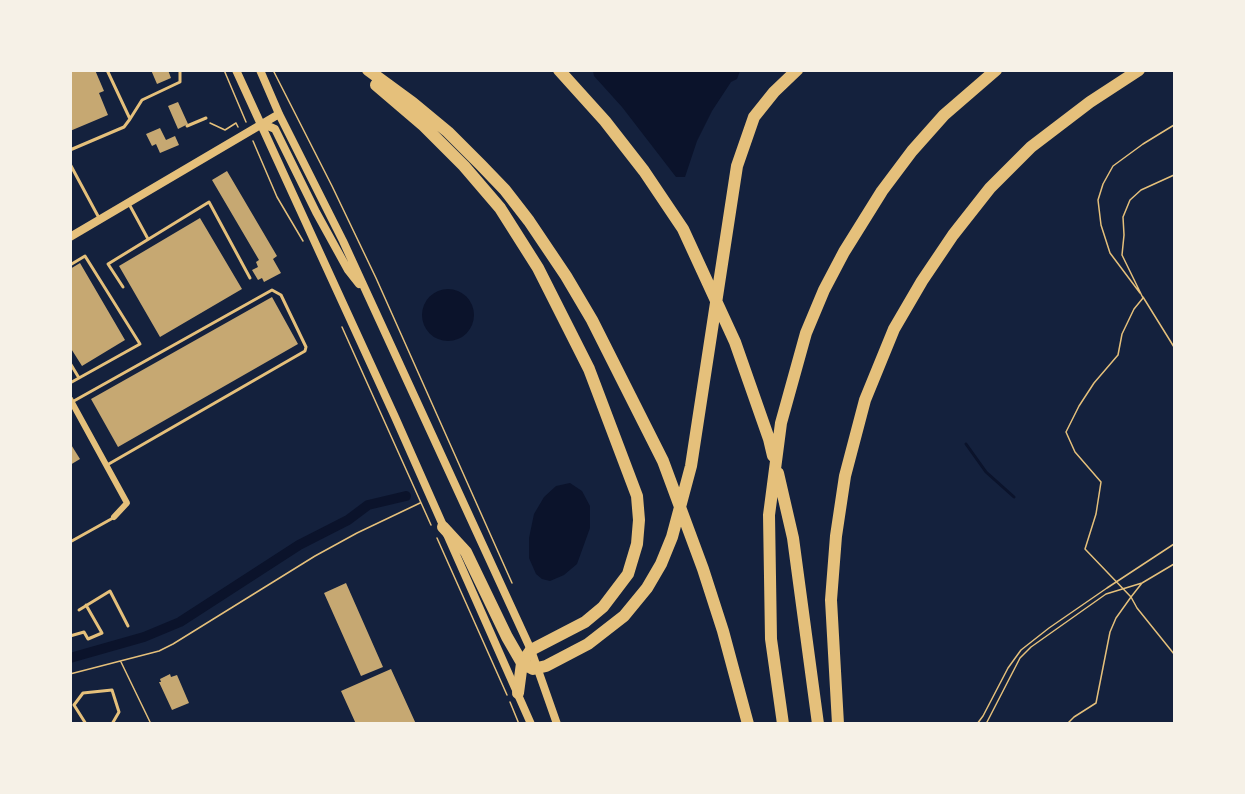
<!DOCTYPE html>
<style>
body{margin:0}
#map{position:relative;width:1245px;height:794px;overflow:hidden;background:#14213d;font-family:Rubik,sans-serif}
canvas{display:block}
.frame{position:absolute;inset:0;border:72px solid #f6f1e7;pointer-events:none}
</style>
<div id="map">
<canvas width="1245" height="794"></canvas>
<div class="frame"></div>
</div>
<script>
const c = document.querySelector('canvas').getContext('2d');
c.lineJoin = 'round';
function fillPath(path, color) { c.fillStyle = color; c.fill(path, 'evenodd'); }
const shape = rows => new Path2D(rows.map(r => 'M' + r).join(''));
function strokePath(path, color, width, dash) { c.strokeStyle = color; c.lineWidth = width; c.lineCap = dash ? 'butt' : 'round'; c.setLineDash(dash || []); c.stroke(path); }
fillPath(shape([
 [738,70,740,71,737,79,731,82,712,111,697,141,685,177,676,177,622,107,594,76,593,71],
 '422 315a26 26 0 1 1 52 0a26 26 0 1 1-52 0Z',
 [570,483,582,491,590,506,590,528,577,564,564,575,550,581,542,579,536,574,529,558,529,538,534,514,544,497,556,486]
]), '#0b132b');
strokePath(shape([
 [966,444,986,472,1014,497]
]), '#0b132b', 3);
strokePath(shape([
 [70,658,144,637,180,622,299,545,348,520,368,505,406,496]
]), '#0b132b', 10);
fillPath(shape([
 [70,70,95,70,104,91,99,93,108,115,70,131],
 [151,70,168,70,171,78,157,84],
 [178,102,188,124,178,129,168,106],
 [160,128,166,140,175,136,179,145,160,153,156,144,152,146,146,134],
 [227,171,277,256,273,259,281,273,264,282,262,278,258,280,252,270,258,267,256,262,259,260,212,180],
 [200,218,242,289,160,337,119,266],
 [80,263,125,340,82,366,70,347,70,269],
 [272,297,298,344,118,447,91,399],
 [70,443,80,459,70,465],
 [346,583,383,667,361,676,324,593],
 [391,669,416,724,356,724,341,691],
 [170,674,171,677,177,675,189,703,172,710,159,682,161,682,160,679]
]), '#c6a872');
strokePath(shape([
 [224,70,246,122],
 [273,70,332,186,376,278,512,583],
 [210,123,225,130,236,123,238,127],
 [253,141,277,197,303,241],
 [1140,293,1110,253,1101,225,1098,200,1103,184,1113,166,1143,144,1174,125],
 [1143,297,1174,347],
 [342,327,431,525],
 [437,538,507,695],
 [1142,583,1131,597,1137,608,1174,654],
 [121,662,151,724],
 [70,674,159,651,173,644,315,556,357,533,420,503],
 [510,702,519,724],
 [977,724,983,716,1008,668,1021,650,1049,628,1107,588,1174,544],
 [986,724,1020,658,1031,647,1106,594,1142,583,1174,564],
 [1067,724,1074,717,1096,703,1110,632,1116,618,1131,597,1085,549,1096,514,1101,482,1075,452,1066,432,1079,406,1094,383,1118,355,1122,334,1134,309,1143,298,1122,255,1124,235,1123,217,1130,200,1141,190,1174,175]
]), '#e5c07b', 1.5);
strokePath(shape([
 [130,119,142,100,180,82,180,70],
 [187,126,206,118],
 [70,150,124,127,130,119,107,70],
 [70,164,99,218],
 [129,204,148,239],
 [70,265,85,256,140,344,70,383],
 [123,287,108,264,209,202,250,278],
 [70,363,79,378],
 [72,402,272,290,281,295,306,347,305,351,107,465],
 [70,542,113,518],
 [79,610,110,591,128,626],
 [70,636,84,632,88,639,102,633,86,605],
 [86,724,74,705,83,693,112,690,119,712,112,724]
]), '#e5c07b', 3);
strokePath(shape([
 [70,399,127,503,114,517]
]), '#e5c07b', 6);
strokePath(shape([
 [236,70,395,417,531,724],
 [260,70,279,114,343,241,531,650,557,724],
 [261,126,268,126,275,129,316,212,348,270,359,284],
 [70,237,279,114]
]), '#e5c07b', 8);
strokePath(shape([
 [368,70,413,103,448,132,481,165,505,190,529,221,566,276,592,320,663,461,703,569,723,631,748,724],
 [559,70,605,121,644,171,683,229,735,342,769,439,773,456],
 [376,85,424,126,464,166,500,208,538,268,589,369,637,496,639,520,637,544,628,574,603,607,585,622,531,650,522,663,518,693],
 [778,473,793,538,818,724],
 [443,527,466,552,507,637,522,663,533,669,546,666,588,644,624,616,647,588,661,564,672,537,691,466,737,166,754,117,774,92,797,70],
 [783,724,771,639,769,515,781,423,806,333,824,290,844,252,882,191,912,151,944,115,996,70],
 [838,724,831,600,836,536,845,476,865,400,894,329,922,281,953,235,990,188,1031,147,1090,102,1139,70]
]), '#e5c07b', 12);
</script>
